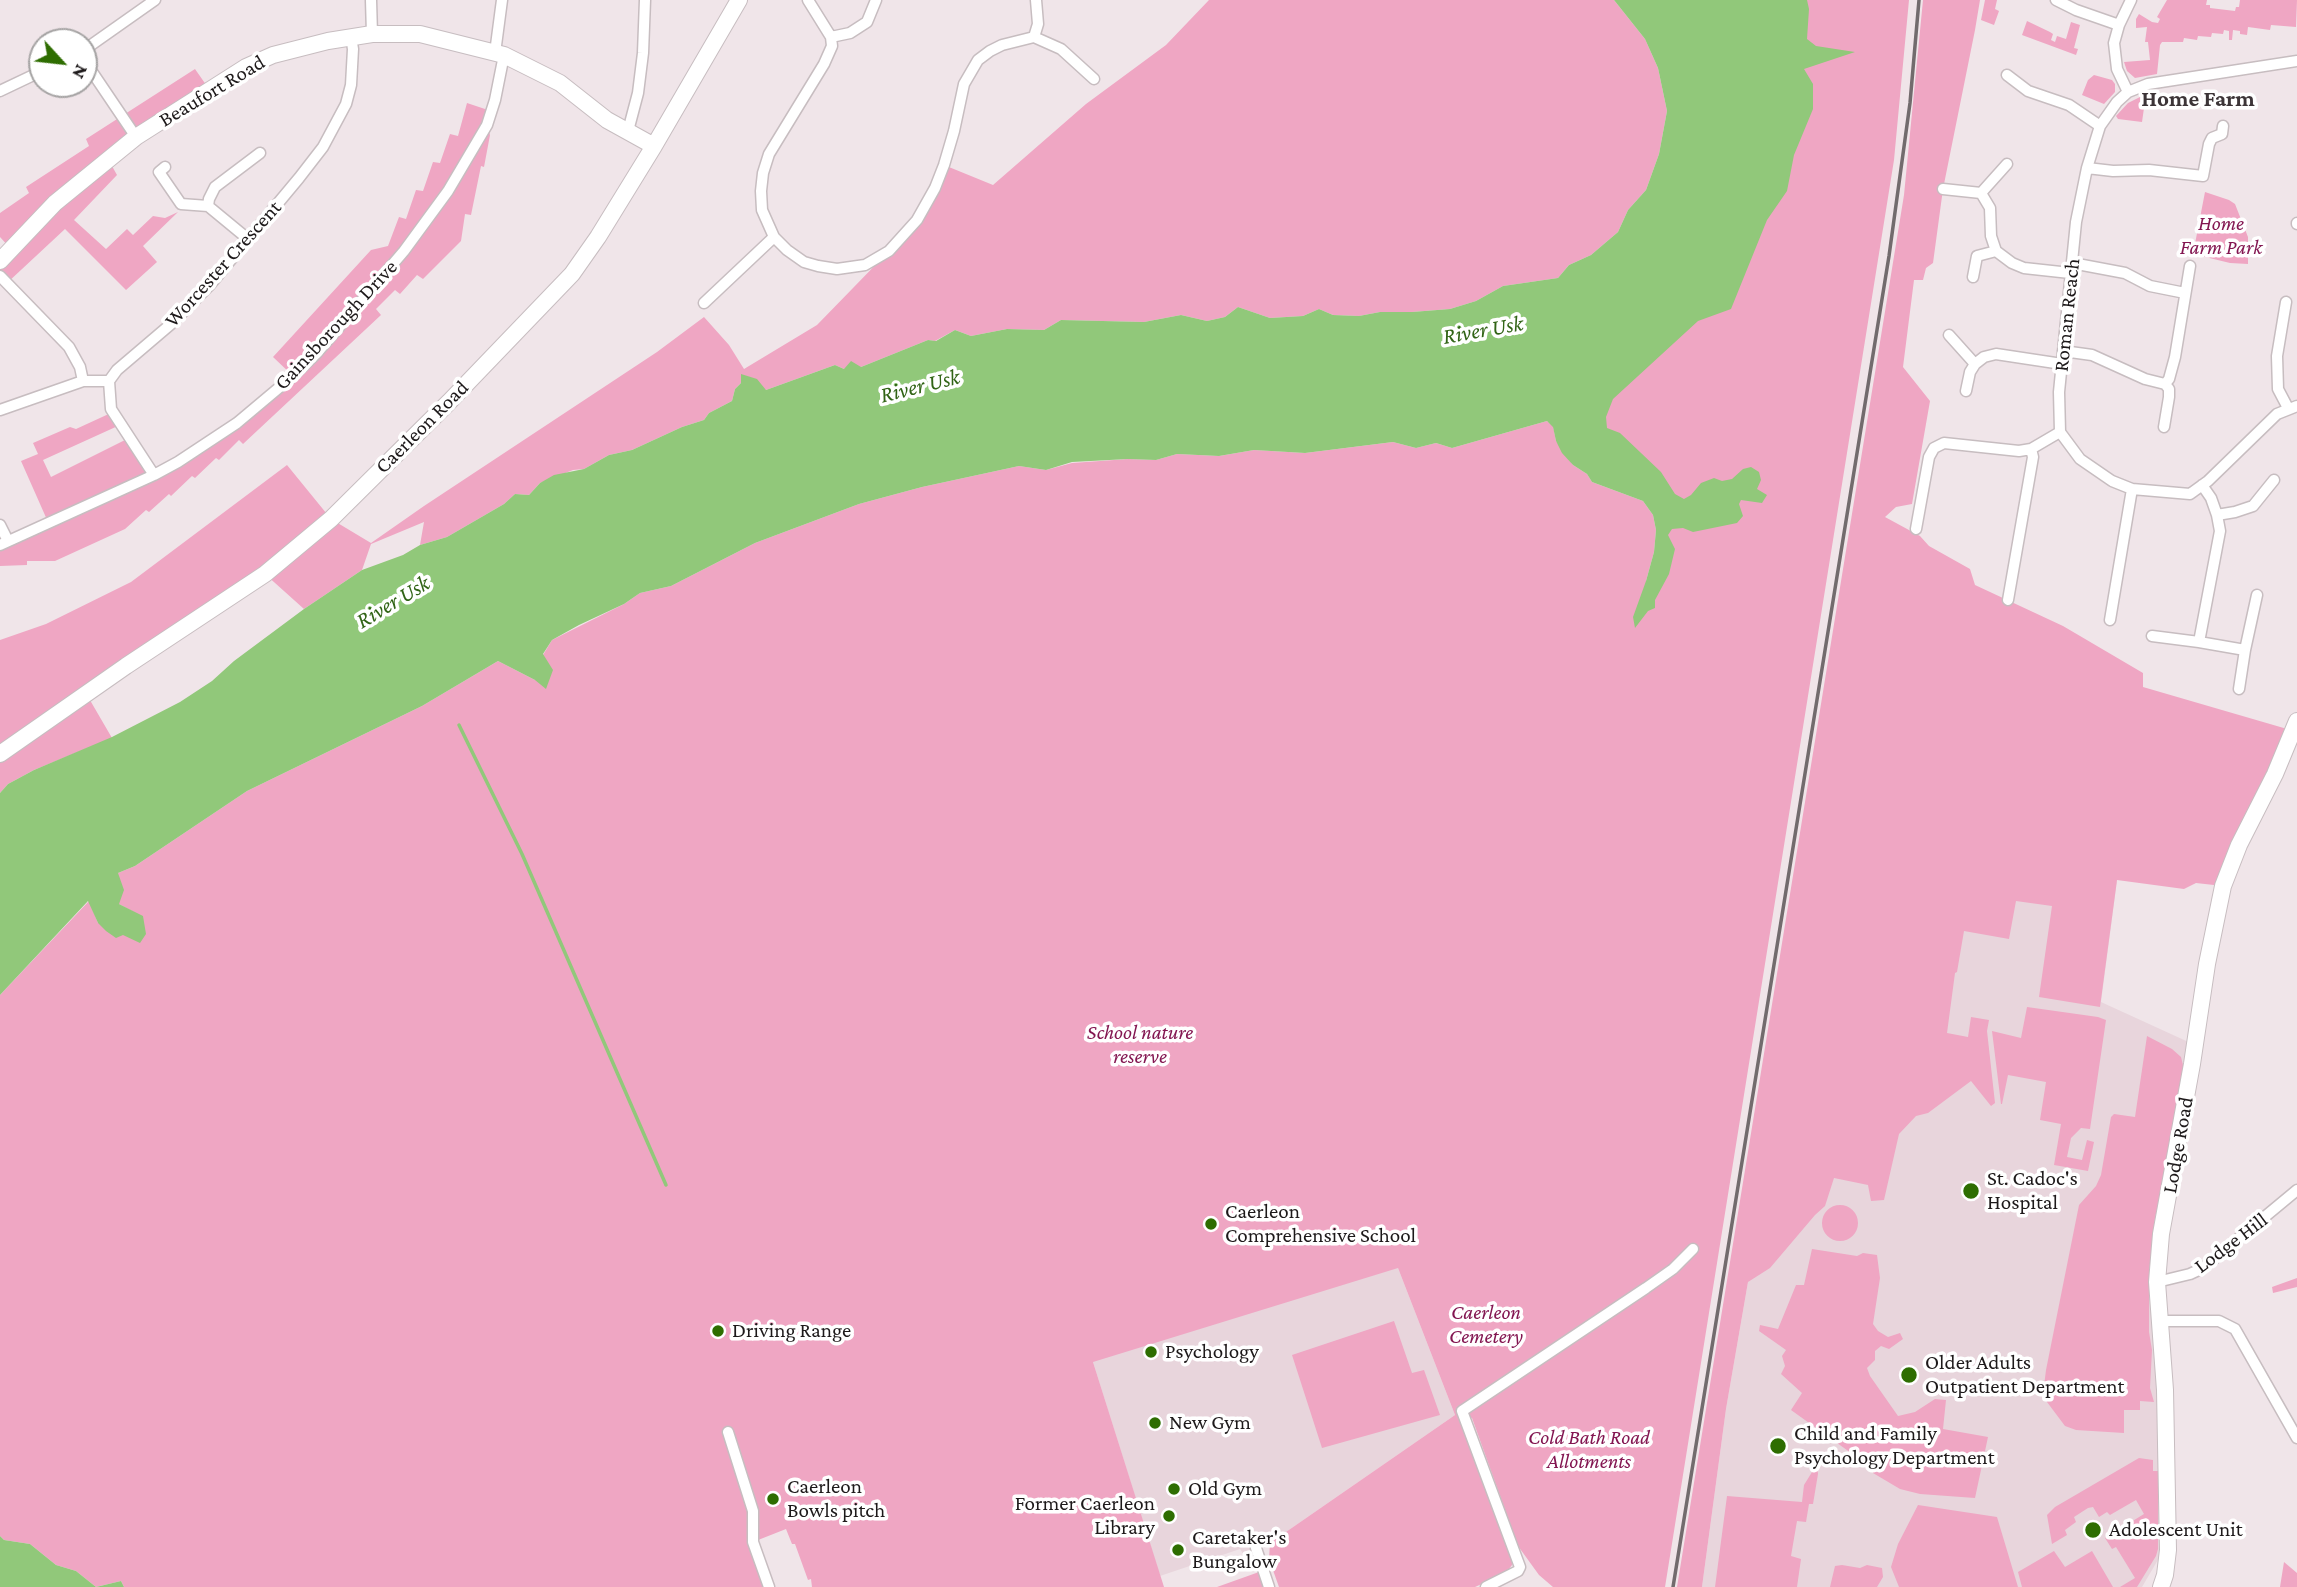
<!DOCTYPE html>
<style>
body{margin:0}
#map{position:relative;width:2297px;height:1587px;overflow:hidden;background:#f0e5e9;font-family:"Crimson Pro",serif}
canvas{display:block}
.north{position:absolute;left:28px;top:28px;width:70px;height:70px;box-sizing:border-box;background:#fff;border:2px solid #a5a3a3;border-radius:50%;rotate:117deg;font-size:19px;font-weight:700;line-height:28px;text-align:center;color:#1d191a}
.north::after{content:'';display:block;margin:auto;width:24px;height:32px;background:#2e6d01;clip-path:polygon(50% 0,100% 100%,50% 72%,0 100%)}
</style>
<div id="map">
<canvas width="2297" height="1587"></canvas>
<div class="north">N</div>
</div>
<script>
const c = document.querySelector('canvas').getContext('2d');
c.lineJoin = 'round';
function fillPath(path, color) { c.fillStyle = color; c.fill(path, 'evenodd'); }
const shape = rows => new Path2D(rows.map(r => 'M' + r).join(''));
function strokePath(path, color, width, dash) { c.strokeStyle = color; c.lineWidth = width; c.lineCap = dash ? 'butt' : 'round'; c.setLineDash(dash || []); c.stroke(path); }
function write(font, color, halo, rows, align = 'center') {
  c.font = font + ' "Crimson Pro",serif'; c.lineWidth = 7; c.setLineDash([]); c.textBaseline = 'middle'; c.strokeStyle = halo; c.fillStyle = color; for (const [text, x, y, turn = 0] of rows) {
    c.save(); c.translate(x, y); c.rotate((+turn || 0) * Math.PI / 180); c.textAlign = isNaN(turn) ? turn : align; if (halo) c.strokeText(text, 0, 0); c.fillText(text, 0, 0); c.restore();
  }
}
fillPath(shape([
 [2125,820,2101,1002,2195,1045,2161,1234,2162,1553,2142,1587,1702,1587,1726,1409,1748,1282,1751,1278,1813,947],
 [1073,1006,1398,1268,1455,1415,1270,1543,1244,1555,1240,1549,1160,1576,1093,1362]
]), '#e8d5dc');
fillPath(shape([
 [1209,0,1614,0,1645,39,1658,68,1667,111,1659,154,1646,190,1628,210,1618,232,1591,255,1569,265,1558,278,1503,286,1476,301,1450,309,1412,312,1380,312,1359,316,1333,315,1319,309,1303,316,1270,318,1238,307,1225,317,1207,321,1181,315,1144,322,1061,320,1044,330,1007,329,971,336,955,330,935,341,928,340,861,367,844,369,835,365,766,390,741,383,735,389,732,401,709,413,704,420,682,427,632,450,609,455,584,469,573,470,540,483,529,495,515,494,504,504,447,537,420,545,424,522,371,544,362,570,304,609,265,574,87,695,112,738,34,770,8,784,0,793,0,640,46,624,131,582,287,465,331,519,371,543,424,506,657,352,704,317,729,345,744,369,817,325,889,251,917,220,944,165,993,185,1086,104,1166,45],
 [1764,0,1909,0,1894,160,1665,1587,1553,1587,1539,1575,1518,1546,1472,1418,1464,1416,1514,1557,1512,1565,1506,1573,1475,1587,1279,1587,1269,1559,1270,1543,1455,1415,1398,1268,1093,1362,1164,1587,812,1587,811,1579,808,1580,795,1544,792,1544,786,1529,748,1544,765,1587,124,1587,121,1581,96,1587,76,1571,56,1565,30,1544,4,1540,0,1536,0,995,89,901,98,923,143,917,119,904,118,873,135,866,247,791,422,706,498,661,535,680,543,655,552,640,624,604,640,593,671,586,755,543,859,504,922,487,1019,466,1046,470,1072,463,1128,459,1156,460,1177,454,1219,456,1254,450,1305,453,1393,442,1416,448,1436,443,1452,448,1547,421,1553,426,1556,441,1573,465,1587,474,1592,482,1643,501,1653,515,1656,530,1654,552,1646,581,1649,592,1662,517,1590,451],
 [1923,0,1980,0,1975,30,1943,189,1933,263,1926,268,1923,280,1914,280,1903,367,1930,401,1912,504,1896,507,1885,517,1920,536,1929,546,1970,569,1975,585,2063,626,2143,673,2143,687,2294,731,2223,886,2196,883,2184,889,2117,880,2100,1007,2039,997,2052,906,2016,901,2009,939,1964,931,1957,972,1955,973,1947,1033,1968,1037,1971,1017,1989,1020,1987,1031,1995,1103,1991,1106,1971,1081,1928,1113,1916,1116,1899,1134,1884,1200,1871,1201,1868,1185,1834,1178,1825,1206,1815,1215,1770,1268,1748,1282,1726,1409,1702,1587,1677,1587,1904,195],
 [1985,0,1997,0,1995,9,1999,11,1994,25,1981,20],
 [2167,0,2207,0,2206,5,2210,5,2210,8,2235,11,2236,7,2239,7,2240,0,2297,0,2296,27,2271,25,2270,30,2248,27,2247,35,2240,34,2240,31,2233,30,2232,40,2229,40,2229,31,2224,30,2223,34,2212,33,2211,37,2198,36,2197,40,2184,38,2183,42,2162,42,2160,45,2157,74,2135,78,2127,71,2124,62,2150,60,2148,42,2145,42,2147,27,2136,28,2136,19,2139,14,2152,22,2158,23,2160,19,2157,17],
 [2027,21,2050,32,2053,34,2051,40,2055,42,2057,36,2066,39,2071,22,2080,25,2074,48,2078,49,2076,55,2022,35],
 [195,69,209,89,108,159,117,175,74,220,106,249,127,229,133,235,153,216,165,218,178,212,143,246,157,262,126,290,65,229,7,283,0,276,0,261,10,248,0,237,0,213,29,193,26,187,89,146,86,139],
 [2094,75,2112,80,2115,84,2115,92,2104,104,2082,95,2088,80],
 [2146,94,2142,122,2118,119,2116,116,2128,103],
 [467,103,491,111,487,125,490,135,484,167,481,166,471,215,465,214,461,241,423,279,417,275,400,294,395,290,376,309,381,315,243,444,239,440,219,460,216,458,195,478,192,476,171,496,169,494,149,512,146,510,125,529,55,561,27,561,27,565,0,566,0,545,48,522,21,461,38,454,33,443,70,427,76,429,113,412,120,425,43,460,51,477,129,438,154,475,178,462,293,376,273,357,371,250,388,246,399,217,406,219,416,190,423,191,433,162,440,163,450,134,458,136],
 [2205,192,2229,200,2235,204,2248,237,2248,264,2230,263,2193,254],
 [2027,1007,2098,1017,2106,1020,2090,1129,2081,1128,2071,1138,2067,1157,2082,1160,2087,1140,2094,1142,2088,1171,2054,1165,2061,1124,2040,1120,2046,1082,2008,1075,2002,1104,2001,1104,1992,1031,2021,1038],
 [2147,1036,2172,1049,2181,1057,2184,1069,2184,1082,2155,1218,2149,1272,2149,1332,2152,1350,2150,1388,2154,1402,2140,1401,2140,1410,2124,1410,2124,1433,2076,1430,2065,1426,2047,1402,2044,1386,2046,1370,2079,1205,2096,1186,2101,1175,2111,1117,2114,1114,2135,1117],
 '1822 1223a18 18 0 1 1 36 0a18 18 0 1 1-36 0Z',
 [1812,1249,1857,1256,1863,1253,1877,1255,1880,1278,1873,1324,1878,1331,1888,1337,1900,1333,1903,1339,1889,1349,1881,1346,1875,1351,1875,1360,1867,1368,1870,1376,1898,1416,1915,1412,1935,1399,1946,1400,1943,1429,1988,1437,1975,1498,1920,1494,1900,1489,1873,1473,1872,1468,1791,1410,1802,1393,1781,1374,1785,1366,1782,1356,1786,1350,1759,1331,1760,1325,1778,1329,1796,1285,1804,1285],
 [2297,1278,2297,1287,2273,1293,2272,1287],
 [1394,1321,1412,1373,1424,1370,1440,1415,1322,1448,1292,1355],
 [2139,1458,2153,1460,2153,1471,2158,1471,2158,1549,2156,1556,2137,1587,2120,1587,2135,1578,2116,1547,2112,1549,2105,1538,2144,1514,2136,1500,2110,1515,2107,1512,2099,1517,2093,1507,2088,1508,2074,1517,2076,1522,2065,1530,2067,1535,2052,1544,2047,1515,2055,1507],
 [1817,1464,1818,1474,1813,1504,1809,1504,1806,1522,1797,1521,1791,1556,1801,1559,1797,1587,1715,1587,1727,1496,1802,1502,1804,1485],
 [1918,1505,1997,1517,2018,1587,1899,1587,1891,1567,1898,1544],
 [2054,1551,2065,1567,2092,1551,2113,1587,2022,1587,2018,1572],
 [2284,1562,2297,1573,2297,1587,2280,1587],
 [1842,1565,1860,1568,1867,1565,1882,1568,1883,1577,1877,1587,1830,1587,1835,1566],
 [1259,1572,1265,1587,1217,1587]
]), '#efa6c3');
fillPath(shape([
 [1614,0,1807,0,1809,9,1807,39,1816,46,1855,52,1804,69,1813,84,1813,109,1794,155,1787,191,1767,220,1731,309,1698,321,1613,399,1606,417,1607,428,1620,433,1661,472,1675,494,1684,499,1691,495,1701,483,1714,478,1722,481,1732,479,1743,469,1751,467,1759,472,1761,480,1757,489,1767,495,1762,503,1741,500,1739,504,1743,516,1737,523,1693,532,1683,528,1672,529,1668,535,1675,549,1669,574,1655,600,1655,608,1648,611,1635,628,1633,617,1646,581,1654,552,1656,530,1653,515,1643,501,1592,482,1587,474,1573,465,1562,453,1556,441,1553,427,1547,421,1452,448,1436,443,1416,448,1393,442,1305,453,1254,450,1219,456,1177,454,1156,460,1128,459,1072,462,1046,470,1019,466,922,487,859,504,755,543,671,586,640,593,624,604,579,625,552,640,543,654,553,670,546,689,535,680,498,661,422,706,247,791,135,866,118,873,124,890,119,904,143,916,146,934,140,943,123,935,116,938,106,931,98,923,88,901,0,995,0,793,8,784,34,770,112,737,180,702,212,681,234,661,304,609,362,570,403,555,420,545,447,537,504,504,515,494,529,495,540,483,554,475,584,469,609,455,632,450,682,427,704,420,709,413,732,401,735,389,741,383,741,374,757,379,766,390,835,365,844,369,851,361,861,367,928,340,936,341,955,330,971,336,1007,329,1044,330,1061,320,1144,322,1181,315,1207,321,1225,317,1238,307,1270,318,1303,316,1319,309,1333,315,1359,316,1380,312,1412,312,1450,309,1476,301,1503,286,1558,278,1569,265,1591,255,1618,232,1628,210,1646,190,1659,154,1667,111,1658,68,1645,39],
 [0,1536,4,1540,30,1544,56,1565,76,1571,96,1587,121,1581,124,1587,0,1587]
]), '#91c87a');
strokePath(shape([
 [459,725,522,854,666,1185]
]), '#91c87a', 3.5);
const street = shape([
 [371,0,372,34],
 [808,0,831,37,832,46,824,64,769,154,763,173,761,191,762,210,774,237,787,250,804,262,818,266,837,269,865,265,889,251,917,220,935,188,944,165,954,131,964,84,978,60,990,51,1002,45,1034,37,1061,49,1094,79],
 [2056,0,2076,10,2119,25],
 [831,37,850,33,867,22,876,0],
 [1034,37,1038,24,1036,0],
 [84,50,155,0],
 [495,53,502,0],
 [84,60,136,137],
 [2297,61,2148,84,2128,92,2117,102,2100,126,2087,168,2076,222,2059,392,2060,432,2080,459,2112,481,2132,489,2190,494,2208,481,2277,414,2297,406],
 [2007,75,2028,91,2069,105,2100,126],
 [0,91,42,71],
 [2128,92,2117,69,2114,43,2119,25,2131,0],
 [628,131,638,93,643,53,645,0],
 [2007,164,1981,193,1990,208,1991,236,1996,251,2012,263,2024,268,2070,273],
 [165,167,159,172,181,204,208,206],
 [2087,168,2113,171,2149,170,2203,176,2209,144,2212,138,2222,134,2223,126],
 [1943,189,1981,193],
 [2297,224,2297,223],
 [248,239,208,206,209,199,215,187,260,153],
 [2072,263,2125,273,2150,286,2185,293],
 [0,276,69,347,80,367,83,381],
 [1973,277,1977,256,1996,251],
 [2286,302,2277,356,2278,389,2288,408],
 [704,303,774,237],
 [1949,335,1975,364],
 [2063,351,2092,355,2145,379,2165,384],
 [1966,391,1970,372,1975,364,1984,357,1996,354,2062,364],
 [0,410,83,381,109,381],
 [2164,427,2169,397,2169,389,2165,384,2169,379,2175,357,2190,266],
 [154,475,111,409,109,381,117,370,171,324,209,286,299,178,323,147,346,104,351,85,353,49,351,37],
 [2217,515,2235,512,2253,506,2274,480],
 [0,525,8,541],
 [1916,529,1929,457,1934,448,1944,443,2019,451,2031,449,2060,432],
 [0,545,154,475,178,462,237,423,293,376,316,354,404,251,448,191,487,125,495,100,504,55],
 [2008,600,2033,457,2031,449],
 [2110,620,2132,489],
 [2152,636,2199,642,2220,531,2217,515,2211,498,2202,485],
 [2199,642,2245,650,2257,595],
 [2239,689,2245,650],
 [2157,1282,2190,1274,2203,1268,2297,1190],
 [2160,1321,2219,1321,2235,1329,2297,1438],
 [728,1432,753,1511,753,1542,769,1587],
 [1256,1548,1269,1587],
 [1486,1587,1518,1571,1520,1567,1462,1411,1646,1288,1673,1269,1693,1249]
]);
const secondary = shape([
 [0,261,55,203,136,137,246,67,273,55,328,41,372,34,420,34,504,55,560,83,607,120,654,146],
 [0,754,126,666,265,574,331,519,449,402,572,274,598,237,654,146,739,0],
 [2161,1587,2165,1575,2168,1550,2165,1390,2157,1282,2161,1234,2192,1064,2207,964,2223,886,2239,845,2275,774,2297,721]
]);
strokePath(street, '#c7bdc0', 13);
strokePath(secondary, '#c7bdc0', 18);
strokePath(street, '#fff', 10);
strokePath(secondary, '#fff', 16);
strokePath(shape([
 [1673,1587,1889,256,1910,103,1919,0]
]), '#726b6d', 3.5);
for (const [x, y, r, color] of [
 [1971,1191,9,"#2e6d01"],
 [1211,1224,7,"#2e6d01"],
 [718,1331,7,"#2e6d01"],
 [1151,1352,7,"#2e6d01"],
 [1909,1375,9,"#2e6d01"],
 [1155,1423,7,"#2e6d01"],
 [1778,1446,9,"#2e6d01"],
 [1174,1489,7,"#2e6d01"],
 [773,1499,7,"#2e6d01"],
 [1169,1516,7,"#2e6d01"],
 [2093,1530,9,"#2e6d01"],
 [1178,1550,7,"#2e6d01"]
]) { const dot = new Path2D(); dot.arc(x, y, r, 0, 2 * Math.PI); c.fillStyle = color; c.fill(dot); strokePath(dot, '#fff', 2.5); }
write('21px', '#1d191a', '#fff', [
 ["Beaufort Road",212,91,-31],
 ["Worcester Crescent",223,264,-48],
 ["Roman Reach",2067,315,-84],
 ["Gainsborough Drive",336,325,-47],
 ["Caerleon Road",422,427,-45],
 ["Lodge Road",2178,1145,-80],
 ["Lodge Hill",2231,1243,-37]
]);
write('italic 21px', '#831651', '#fff', [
 ["Home",2221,224],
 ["Farm Park",2221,248],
 ["School nature",1140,1033],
 ["reserve",1140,1057],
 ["Caerleon",1486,1313],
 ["Cemetery",1486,1337],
 ["Cold Bath Road",1589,1438],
 ["Allotments",1589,1462]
]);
write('21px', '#1d191a', '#fff', [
 ["St. Cadoc's",1987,1179],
 ["Hospital",1987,1203],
 ["Caerleon",1225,1212],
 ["Comprehensive School",1225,1236],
 ["Driving Range",732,1331],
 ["Psychology",1165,1352],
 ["Older Adults",1925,1363],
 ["Outpatient Department",1925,1387],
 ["New Gym",1169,1423],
 ["Child and Family",1794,1434],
 ["Psychology Department",1794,1458],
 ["Caerleon",787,1487],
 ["Bowls pitch",787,1511],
 ["Old Gym",1188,1489],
 ["Former Caerleon",1155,1504,"right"],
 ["Library",1155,1528,"right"],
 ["Adolescent Unit",2109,1530],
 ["Caretaker's",1192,1538],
 ["Bungalow",1192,1562]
], 'left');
write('bold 23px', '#3c3437', '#fff', [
 ["Home Farm",2198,99]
]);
write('italic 23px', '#316416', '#fff', [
 ["River Usk",1483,330,-10],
 ["River Usk",920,386,-14],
 ["River Usk",393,602,-31]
]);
</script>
